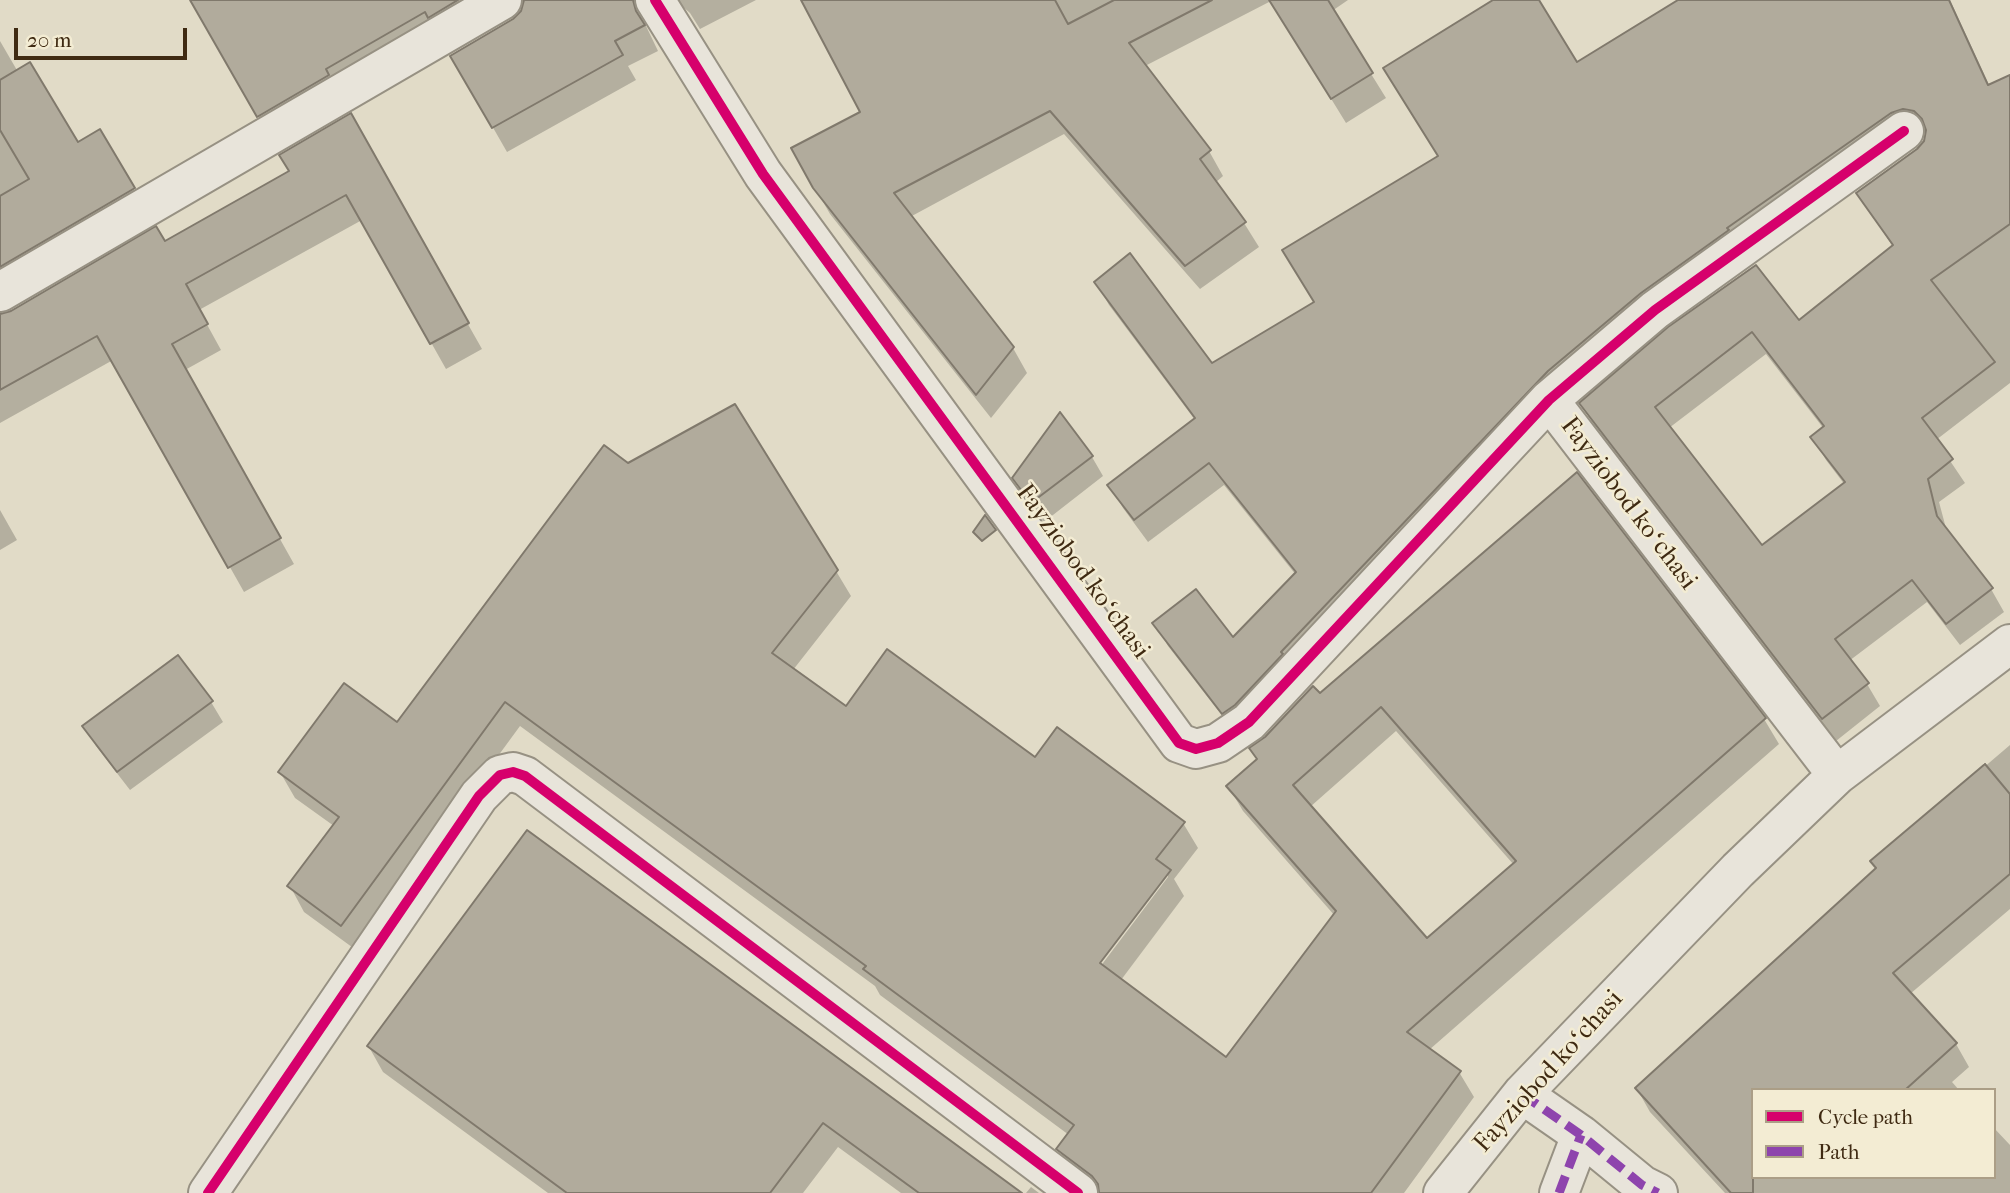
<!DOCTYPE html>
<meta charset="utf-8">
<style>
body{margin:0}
#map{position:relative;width:2010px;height:1193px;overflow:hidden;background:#e1dbc7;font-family:"IM FELL French Canon",serif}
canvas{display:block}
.legend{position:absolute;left:1751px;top:1088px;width:245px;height:91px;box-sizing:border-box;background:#f3ecd3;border:2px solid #ab9e86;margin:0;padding:9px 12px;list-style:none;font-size:21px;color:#3f2a12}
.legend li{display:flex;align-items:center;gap:14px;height:35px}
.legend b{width:35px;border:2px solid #ab9e86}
.scale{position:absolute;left:14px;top:28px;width:173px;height:32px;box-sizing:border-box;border:4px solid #3f2a12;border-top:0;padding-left:9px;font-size:21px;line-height:24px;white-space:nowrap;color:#3f2a12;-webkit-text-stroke:5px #f3ecd3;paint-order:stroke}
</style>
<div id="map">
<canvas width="2010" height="1193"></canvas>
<ul class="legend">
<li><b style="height:9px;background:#d6006c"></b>Cycle path</li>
<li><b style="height:9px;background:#8e44ad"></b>Path</li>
</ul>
<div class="scale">20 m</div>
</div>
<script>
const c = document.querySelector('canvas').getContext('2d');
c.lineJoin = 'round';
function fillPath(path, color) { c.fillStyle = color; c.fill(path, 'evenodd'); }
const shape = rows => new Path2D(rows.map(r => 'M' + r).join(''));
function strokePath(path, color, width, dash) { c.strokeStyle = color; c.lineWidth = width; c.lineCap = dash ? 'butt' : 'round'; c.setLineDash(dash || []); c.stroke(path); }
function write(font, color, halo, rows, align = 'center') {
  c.font = font + ' "IM FELL French Canon",serif'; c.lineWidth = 5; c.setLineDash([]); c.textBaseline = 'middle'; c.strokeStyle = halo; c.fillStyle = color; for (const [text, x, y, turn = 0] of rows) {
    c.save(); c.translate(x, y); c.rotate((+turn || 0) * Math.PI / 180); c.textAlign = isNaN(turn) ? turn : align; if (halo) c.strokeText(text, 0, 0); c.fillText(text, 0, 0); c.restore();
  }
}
fillPath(shape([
 [192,0,756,0,700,29,690,13,682,6,670,2,650,14,646,26,658,51,628,66,636,80,507,152,452,56,514,20,522,12,525,4,516,2,273,141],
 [803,0,1348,0,1332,11,1386,98,1346,123,1271,1,1145,66,1209,151,1223,176,1215,183,1244,223,1259,247,1200,289,1064,134,910,217,1013,348,1027,373,991,418,830,214,815,188,862,113],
 [1497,0,1537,0,1576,65,1682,0,1950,0,1990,87,2010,77,2010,383,1936,440,1965,483,1939,502,1947,532,1991,589,2004,612,1960,645,1927,602,1849,661,1867,684,1880,706,1836,741,1594,426,1581,404,1670,329,1798,322,1893,247,1858,193,1918,150,1925,141,1927,134,1916,132,1654,316,1237,735,1168,646,1155,623,1232,639,1296,575,1224,485,1148,542,1123,508,1110,485,1195,420,1109,305,1096,282,1212,366,1316,303,1440,157],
 [1766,354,1824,429,1813,437,1826,460,1845,485,1762,548,1669,428],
 [0,41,18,72,77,144,99,131,148,214,0,302],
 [350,116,482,349,446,369,362,220,199,310,221,350,185,370,294,564,244,592,113,360,0,423,0,315,12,313,164,243,291,172],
 [1092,457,1103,476,1044,522,1014,478],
 [628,465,836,571,851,596,793,670,846,708,1035,759,1183,823,1198,848,1174,879,1184,896,1121,980,1226,1059,1335,916,1243,811,1228,786,1258,760,1320,696,1764,719,1779,744,1429,1050,1459,1072,1474,1097,1404,1193,1097,1193,1073,1175,1058,1149,1069,1135,880,995,875,986,520,726,356,950,304,912,290,886,334,826,295,798,280,772,397,724],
 [1396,731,1514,865,1427,941,1310,807],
 [1168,871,1168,877,1097,971,1094,969],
 [0,510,17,540,0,550],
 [211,702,223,722,130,790,96,746,85,726],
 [2010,745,2010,909,1910,994,1956,1044,1969,1067,1952,1082,1959,1090,1753,1090,1753,1177,1994,1177,1994,1128,2010,1145,2010,1193,1725,1193,1650,1112,1637,1089,1877,870,1873,862],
 [527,832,1019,1193,901,1193,838,1147,803,1193,548,1193,383,1072,369,1047],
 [1031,1187,1039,1193,1026,1193]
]), '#0003');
const building = shape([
 [190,0,458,0,428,18,425,12,326,69,329,75,257,117,190,0],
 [524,0,633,0,636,11,645,25,615,41,623,55,492,128,450,56,513,19,521,11,524,0],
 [801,0,1055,0,1068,24,1114,0,1212,0,1129,43,1211,150,1200,159,1246,222,1185,266,1050,111,894,193,1014,347,976,395,813,188,791,148,860,112,801,0],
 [1269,0,1328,0,1373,73,1331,99,1269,0],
 [1493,0,1539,0,1577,62,1678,0,1949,0,1988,85,2010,75,2010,224,1931,280,1995,362,1922,418,1953,459,1928,479,1937,516,1993,588,1946,624,1912,580,1835,639,1869,683,1822,719,1579,403,1668,327,1756,265,1799,320,1893,245,1856,193,1917,149,1924,141,1926,130,1922,119,1914,111,1903,109,1891,113,1727,228,1729,230,1641,293,1548,371,1281,652,1283,654,1235,705,1222,714,1152,623,1196,589,1233,637,1296,572,1209,463,1134,520,1107,485,1195,418,1094,282,1130,253,1212,363,1314,302,1282,250,1438,156,1383,68,1493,0],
 [1752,332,1824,426,1810,437,1845,482,1762,545,1655,407,1752,332],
 [30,62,78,142,100,129,135,188,0,267,0,196,29,179,0,130,0,80,30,62],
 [351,113,469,323,430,344,346,195,186,284,208,324,172,344,281,538,228,568,97,336,0,390,0,314,11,311,156,226,165,241,289,171,279,155,351,113],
 [735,404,838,570,772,653,846,706,887,649,1035,757,1057,727,1185,822,1156,859,1171,870,1100,963,1226,1057,1336,911,1226,786,1257,759,1249,748,1265,737,1313,686,1320,693,1577,472,1766,718,1407,1032,1461,1071,1371,1193,1099,1193,1098,1184,1092,1176,1056,1149,1074,1125,863,969,866,966,505,702,341,926,287,886,339,817,278,772,344,683,397,722,604,445,628,463,735,404],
 [1381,707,1516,861,1427,938,1293,785,1381,707],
 [1060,412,1093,456,1031,503,1012,478,1060,412],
 [985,515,996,530,982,541,973,532,985,515],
 [178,655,213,701,117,772,82,726,178,655],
 [1985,764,2010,794,2010,874,1893,973,1957,1043,1905,1090,1753,1090,1753,1193,1731,1193,1635,1088,1876,868,1870,861,1985,764],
 [527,830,684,945,1022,1193,919,1193,823,1123,770,1193,567,1193,367,1046,527,830]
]);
fillPath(building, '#b1ab9c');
strokePath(building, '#80796c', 2);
const minor = shape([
 [655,0,763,174,1179,743,1196,749,1218,743,1249,722,1549,400,1655,310,1904,131],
 [0,292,502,0],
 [1549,400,1837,775],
 [1522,1094,1581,1135,1642,1185,1658,1193],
 [208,1193,479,796,500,775,513,772,525,776,1078,1193],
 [1443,1193,1522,1094,1738,870,1837,775,2010,644],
 [1559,1193,1581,1135]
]);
strokePath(minor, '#979183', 42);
strokePath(minor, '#e8e4da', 38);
strokePath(shape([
 [1522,1094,1581,1135,1642,1185,1658,1193],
 [1559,1193,1581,1135]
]), '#8e44ad', 9, [18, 9]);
strokePath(shape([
 [655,0,763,174,1179,743,1196,749,1218,743,1249,722,1549,400,1655,310,1904,131],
 [208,1193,479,796,500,775,513,772,525,776,1078,1193]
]), '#d6006c', 10);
write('26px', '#3f2a12', '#f3ecd3', [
 ["Fayziobod koʻchasi",1628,504,53],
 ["Fayziobod koʻchasi",1082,572,54],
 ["Fayziobod koʻchasi",1549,1072,-48]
]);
</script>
